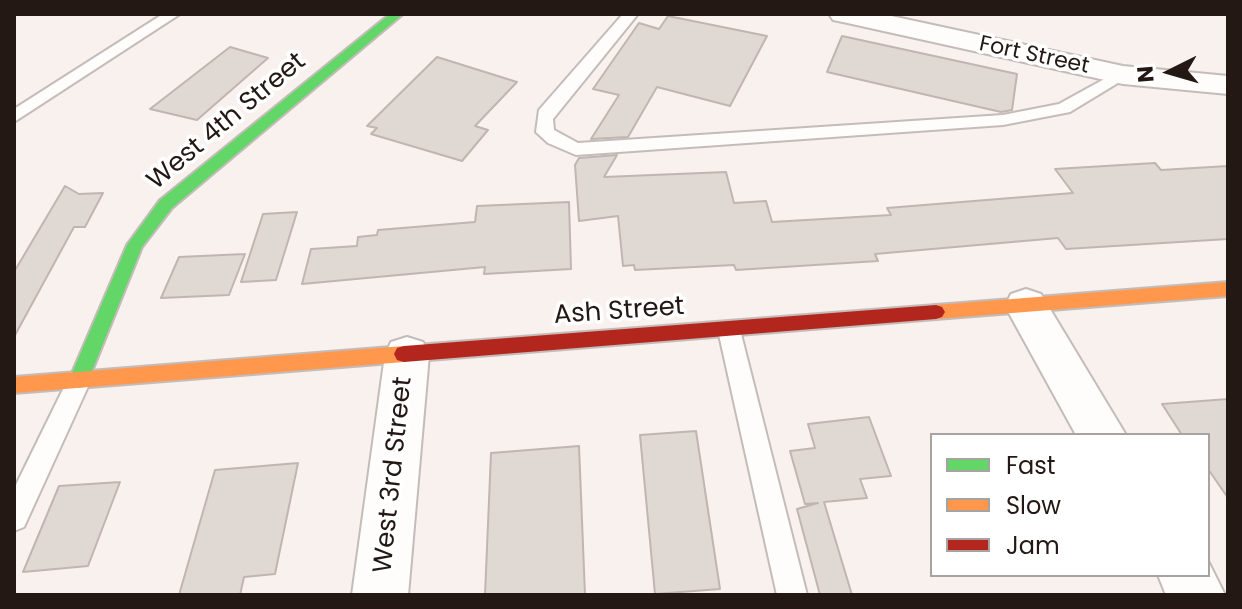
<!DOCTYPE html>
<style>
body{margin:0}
#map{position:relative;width:1242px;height:609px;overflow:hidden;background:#f8f1ee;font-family:Poppins,sans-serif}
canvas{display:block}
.frame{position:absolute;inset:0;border:16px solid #231813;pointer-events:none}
.legend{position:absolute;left:930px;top:433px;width:280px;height:144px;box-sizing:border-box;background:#fff;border:2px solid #a7a3a1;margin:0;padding:10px 14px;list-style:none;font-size:24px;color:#231813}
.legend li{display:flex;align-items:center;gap:16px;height:40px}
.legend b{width:40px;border:2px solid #a7a3a1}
.north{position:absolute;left:1130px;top:32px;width:80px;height:80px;-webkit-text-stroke:6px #fff;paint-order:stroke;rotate:265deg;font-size:22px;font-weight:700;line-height:32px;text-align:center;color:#231813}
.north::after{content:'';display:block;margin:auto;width:28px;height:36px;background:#231813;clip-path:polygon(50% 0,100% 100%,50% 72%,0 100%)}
</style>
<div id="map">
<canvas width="1242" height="609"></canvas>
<div class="frame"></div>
<ul class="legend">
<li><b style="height:10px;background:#63d668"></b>Fast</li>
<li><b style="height:10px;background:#ff974d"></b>Slow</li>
<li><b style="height:10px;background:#b3261e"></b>Jam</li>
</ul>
<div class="north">N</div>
</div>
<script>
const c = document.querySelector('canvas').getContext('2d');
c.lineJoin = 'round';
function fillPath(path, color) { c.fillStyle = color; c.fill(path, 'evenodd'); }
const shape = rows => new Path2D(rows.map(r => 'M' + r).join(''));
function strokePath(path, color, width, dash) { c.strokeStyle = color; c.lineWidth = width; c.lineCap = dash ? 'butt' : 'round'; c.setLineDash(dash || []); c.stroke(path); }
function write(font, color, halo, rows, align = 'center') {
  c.font = font + ' Poppins,sans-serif'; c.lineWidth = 7; c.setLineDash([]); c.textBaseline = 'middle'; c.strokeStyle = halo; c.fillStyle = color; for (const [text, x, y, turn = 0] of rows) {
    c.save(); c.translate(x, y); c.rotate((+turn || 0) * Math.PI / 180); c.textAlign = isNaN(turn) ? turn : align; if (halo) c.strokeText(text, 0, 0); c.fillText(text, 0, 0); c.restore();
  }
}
const building = shape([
 [668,16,767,36,730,106,657,87,628,137,591,139,619,95,593,89,639,23,659,29,668,16],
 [842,36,1017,74,1012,110,1001,112,827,72,842,36],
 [230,47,268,58,197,120,150,109,230,47],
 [437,57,517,82,475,126,488,130,462,161,371,134,377,128,367,126,437,57],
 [617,155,604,177,726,172,734,203,766,201,772,222,891,215,887,208,1073,193,1055,169,1155,163,1161,170,1228,166,1228,239,1066,249,1058,238,875,254,878,261,736,270,734,265,635,270,634,265,623,266,618,216,579,221,575,165,579,158,617,155],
 [65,186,79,194,103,193,85,227,74,227,14,337,14,272,65,186],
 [569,202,571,269,484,274,485,267,302,284,311,249,357,246,358,237,377,235,378,230,475,222,477,206,569,202],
 [297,212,276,280,241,282,263,214,297,212],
 [245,254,229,295,161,298,179,257,245,254],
 [1228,399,1228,498,1208,469,1208,435,1182,435,1162,404,1228,399],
 [869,417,891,476,860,479,867,498,824,502,852,595,820,595,797,509,818,503,805,504,790,451,815,448,808,424,869,417],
 [696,431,720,589,655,594,640,435,696,431],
 [579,446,585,595,485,595,491,453,579,446],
 [298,463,275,574,244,577,240,595,179,595,215,470,298,463],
 [120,482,88,566,23,572,59,486,120,482]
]);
fillPath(building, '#e0d8d3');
strokePath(building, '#bfb6b2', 2);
const lane = shape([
 [163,14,180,14,14,122,14,109,163,14],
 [623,14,638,14,553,119,554,130,578,143,1003,115,1059,104,1117,72,1129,72,1131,75,1070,112,1003,125,576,155,548,143,536,132,539,110,623,14],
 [729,321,737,324,740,330,807,595,777,595,718,330,721,324,729,321],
 [79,370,87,373,91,380,24,527,14,531,14,489,71,373,79,370]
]);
const street = shape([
 [829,14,882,14,1123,66,1228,76,1228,94,1123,84,843,22,833,20,829,14],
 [1026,289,1041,294,1126,435,1076,435,1005,306,1011,294,1026,289],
 [407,337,423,342,429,355,408,595,352,595,385,355,391,342,407,337],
 [1208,561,1225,595,1166,595,1158,575,1208,575,1208,561]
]);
const fast = shape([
 [390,14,403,14,172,208,142,247,86,386,79,388,72,386,69,380,127,245,160,200,390,14]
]);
const slow = shape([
 [1228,282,1228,296,936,319,930,317,927,312,930,307,936,305,1228,282],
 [404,346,411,348,414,354,411,360,404,362,14,393,14,377,404,346]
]);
const jam = shape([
 [936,305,942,307,945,312,942,317,936,319,404,362,397,360,394,354,397,348,404,346,936,305]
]);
strokePath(lane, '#c4bcb8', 4);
strokePath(street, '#c4bcb8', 4);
strokePath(fast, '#c4bcb8', 4);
strokePath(slow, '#c4bcb8', 4);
strokePath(jam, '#c4bcb8', 4);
fillPath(lane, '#fefdfc');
fillPath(street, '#fefdfc');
fillPath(fast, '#63d668');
fillPath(slow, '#ff974d');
fillPath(jam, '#b3261e');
write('22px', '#231813', '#fff', [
 ["Fort Street",1034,56,12]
]);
write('26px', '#231813', '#fff', [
 ["West 4th Street",227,122,-40],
 ["Ash Street",619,312,-4],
 ["West 3rd Street",394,475,-84]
]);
</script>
